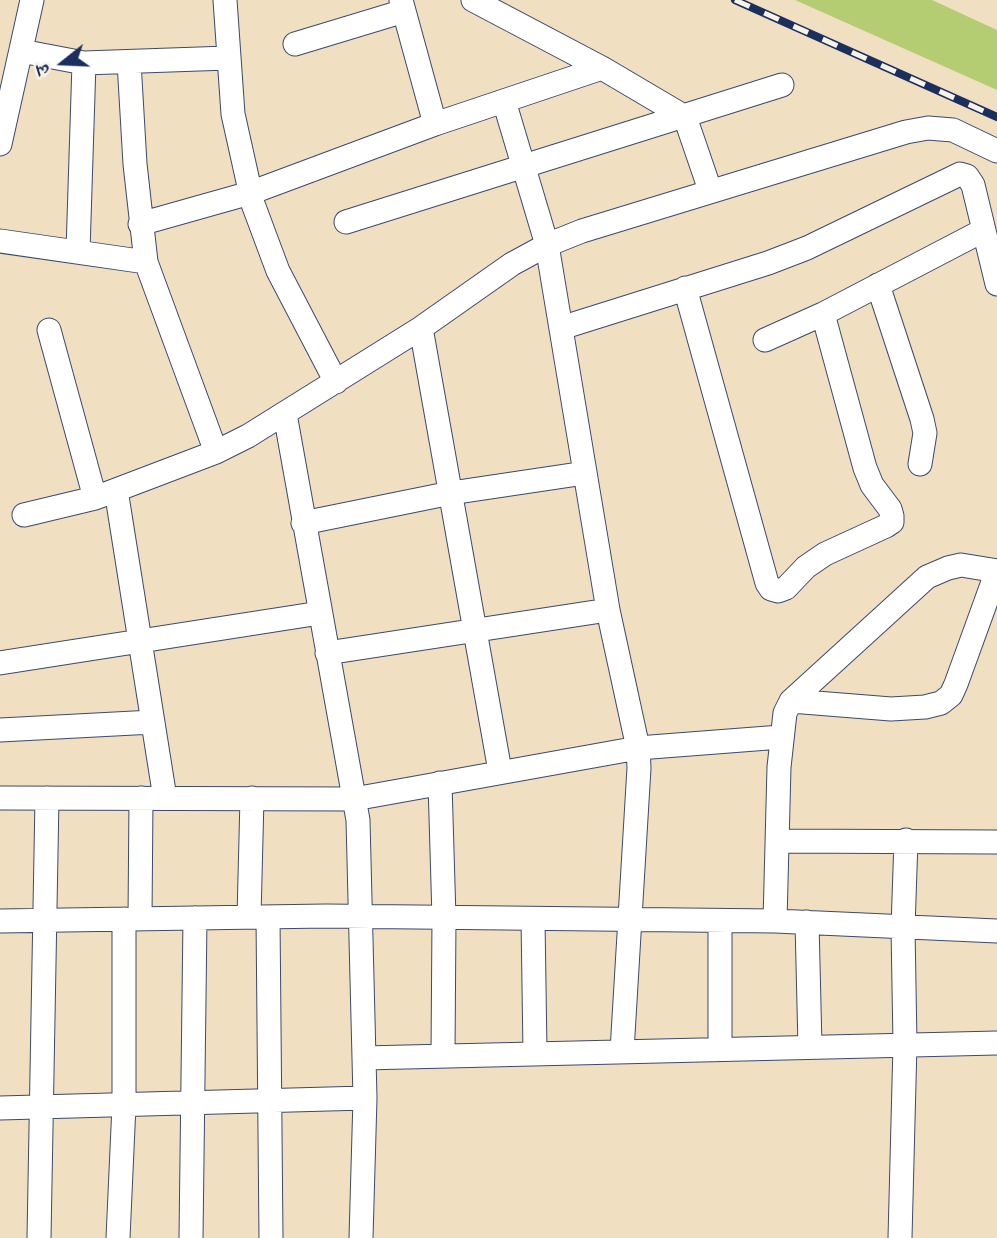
<!DOCTYPE html>
<meta charset="utf-8">
<style>
body{margin:0}
#map{position:relative;width:997px;height:1238px;overflow:hidden;background:#f1dfc1;font-family:"IM FELL French Canon","Noto Serif Devanagari",serif}
canvas{display:block}
.north{position:absolute;left:28px;top:28px;width:70px;height:70px;-webkit-text-stroke:5px #f7f3e8;paint-order:stroke;rotate:252deg;font-size:19px;font-weight:700;line-height:28px;text-align:center;color:#1b2f5e}
.north::after{content:'';display:block;margin:auto;width:24px;height:32px;background:#1b2f5e;clip-path:polygon(50% 0,100% 100%,50% 72%,0 100%)}
</style>
<div id="map">
<canvas width="997" height="1238"></canvas>
<div class="north">उ</div>
</div>
<script>
const c = document.querySelector('canvas').getContext('2d');
c.lineJoin = 'round';
function fillPath(path, color) { c.fillStyle = color; c.fill(path, 'evenodd'); }
const shape = rows => new Path2D(rows.map(r => 'M' + r).join(''));
function strokePath(path, color, width, dash) { c.strokeStyle = color; c.lineWidth = width; c.lineCap = dash ? 'butt' : 'round'; c.setLineDash(dash || []); c.stroke(path); }
fillPath(shape([
 [795,0,932,0,997,30,997,90]
]), '#b5cd72');
const minor = shape([
 [225,0,233,114,253,204,278,271,336,382],
 [401,0,435,124],
 [473,0,602,68,685,117,710,190],
 [295,44,404,11],
 [21,51,84,63,228,58],
 [129,62,135,164,146,262,216,452],
 [504,101,547,245,608,610,638,748,639,768,622,1051],
 [0,144,32,0],
 [346,222,782,85],
 [140,224,250,193,435,124,602,68],
 [0,241,146,262],
 [78,251,84,63],
 [878,285,922,419,925,433,920,464],
 [685,288,767,583,771,589,778,591,786,588,806,567,825,554,886,526,892,522,892,516,890,509,872,485,865,468,823,314,765,340],
 [823,314,984,230],
 [421,328,500,771],
 [561,328,768,263,807,248,960,174,967,176,973,185,997,284],
 [49,330,95,498],
 [285,414,358,820,365,1098,361,1238],
 [116,490,165,798],
 [24,515,95,498,216,452,248,436,421,328,512,264,547,245,582,231,906,132,928,128,953,130,997,151],
 [303,523,451,493,585,473],
 [327,653,608,610],
 [0,663,320,613],
 [791,701,891,709,925,707,941,703,951,695,956,684,997,571],
 [0,730,153,722],
 [440,783,444,918,443,1055],
 [0,798,354,799,638,748,781,737],
 [778,841,997,842],
 [249,917,252,798],
 [268,917,271,1238],
 [140,919,141,798],
 [533,919,535,1053],
 [0,921,326,916,775,921,997,931],
 [775,921,779,767,785,713,791,701,927,577,948,568,961,565,997,571],
 [807,922,810,1047],
 [720,1049,720,921],
 [364,1058,997,1043],
 [0,1108,365,1098],
 [39,1238,47,798],
 [118,1238,124,1105,124,919],
 [191,1238,195,918],
 [900,1238,905,1044,903,928,906,840]
]);
strokePath(minor, '#3b496d', 25);
strokePath(minor, '#fff', 23);
const rail = shape([
 [735,0,997,117]
]);
strokePath(rail, '#1b2f5e', 8);
strokePath(rail, '#f7f3e8', 5, [16]);
</script>
